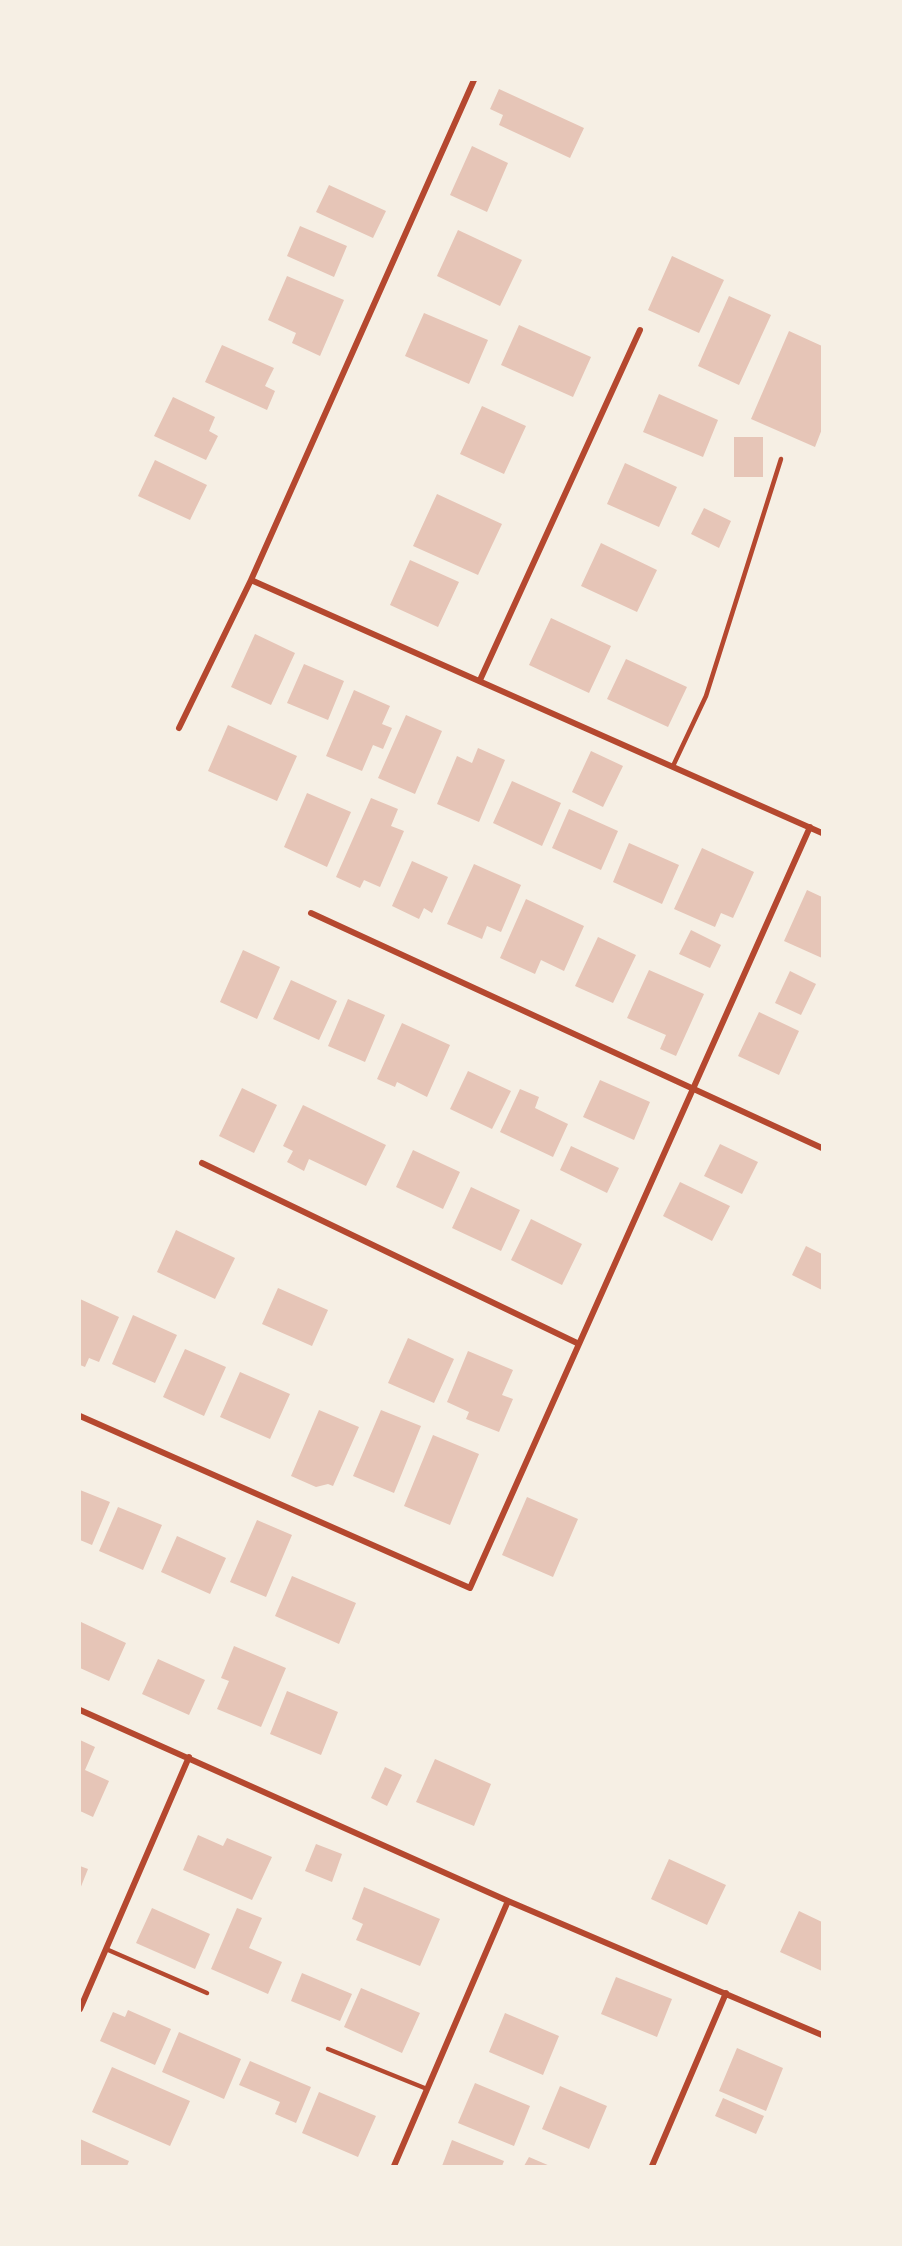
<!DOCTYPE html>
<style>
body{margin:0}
#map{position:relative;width:902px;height:2246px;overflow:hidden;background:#f6efe4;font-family:"PT Serif",serif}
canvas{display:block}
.frame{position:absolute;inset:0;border:81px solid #f6efe4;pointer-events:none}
</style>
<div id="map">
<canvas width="902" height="2246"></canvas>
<div class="frame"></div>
</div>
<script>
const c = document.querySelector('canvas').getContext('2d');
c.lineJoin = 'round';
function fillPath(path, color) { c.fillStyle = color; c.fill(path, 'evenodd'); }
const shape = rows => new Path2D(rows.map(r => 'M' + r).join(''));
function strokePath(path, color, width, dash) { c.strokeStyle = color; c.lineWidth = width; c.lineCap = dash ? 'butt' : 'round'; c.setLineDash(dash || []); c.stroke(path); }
fillPath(shape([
 [499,89,584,128,570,158,499,125,503,115,490,109],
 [472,146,508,163,487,212,450,195],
 [329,185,386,211,373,238,316,212],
 [300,226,347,246,334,277,287,256],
 [458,230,522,260,500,306,437,276],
 [672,256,724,280,699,333,648,310],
 [287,276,344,300,320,356,292,343,296,333,268,320],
 [729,296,771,315,739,385,698,366],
 [424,313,488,340,469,384,405,356],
 [519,325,591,357,573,397,501,365],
 [789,331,822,346,822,429,815,447,751,419],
 [222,345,274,368,265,386,275,391,267,410,205,382],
 [659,394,718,420,703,457,643,432],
 [173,397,215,417,209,431,218,436,206,460,154,436],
 [482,406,526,426,504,474,460,454],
 [734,437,763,437,763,477,734,477],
 [155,460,207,485,190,520,138,496],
 [625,463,677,487,659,527,607,504],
 [437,494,502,524,478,575,413,546],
 [704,508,731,521,719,548,691,534],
 [601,543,657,570,637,612,581,586],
 [410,560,459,582,438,627,390,605],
 [551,618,611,646,589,693,529,665],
 [255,634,295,653,271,705,231,687],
 [626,659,687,687,668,727,607,699],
 [304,664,344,681,328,720,287,703],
 [354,690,390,706,382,724,392,728,383,749,373,745,362,771,326,756],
 [406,715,442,731,415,794,378,778],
 [228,725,297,756,277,801,208,771],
 [478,748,505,760,479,822,437,804,457,756,472,763],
 [591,751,623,766,603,807,572,792],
 [512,781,561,803,542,846,493,823],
 [307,793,351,812,327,867,284,847],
 [371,798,398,809,391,826,404,831,380,887,364,880,360,888,336,877],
 [569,809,618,831,601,870,552,848],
 [629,843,679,865,662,904,613,882],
 [702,848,754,872,733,918,721,913,715,927,674,909],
 [412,861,448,877,432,913,424,908,419,919,392,906],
 [474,864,521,885,501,932,487,926,482,939,447,924],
 [807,890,822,897,822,958,784,941],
 [526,899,584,926,564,971,541,960,535,974,500,958],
 [691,930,721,945,710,968,679,954],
 [598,937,636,955,613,1003,575,986],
 [243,950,280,967,257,1019,220,1002],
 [649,970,704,994,676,1056,660,1049,666,1035,627,1018],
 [790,971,816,984,801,1015,775,1003],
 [291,980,337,1001,319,1040,273,1019],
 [348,999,385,1015,365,1062,328,1046],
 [759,1012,799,1031,779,1075,738,1056],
 [402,1023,450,1045,427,1097,397,1082,395,1087,377,1079],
 [468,1071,511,1091,492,1129,450,1109],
 [600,1080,650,1102,634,1140,583,1117],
 [242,1088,277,1105,254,1153,219,1136],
 [520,1089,539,1097,535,1108,568,1124,553,1157,500,1132],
 [303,1105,386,1145,366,1186,309,1159,304,1171,287,1162,293,1151,283,1146],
 [720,1144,758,1162,742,1194,704,1176],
 [571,1146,619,1168,607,1193,560,1170],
 [413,1150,460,1172,443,1209,396,1187],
 [680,1182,730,1206,712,1241,663,1216],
 [471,1187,520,1210,501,1251,452,1228],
 [531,1219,582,1244,562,1285,511,1260],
 [176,1230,235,1258,215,1299,157,1272],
 [806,1246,822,1254,822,1290,792,1275],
 [278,1288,328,1310,312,1346,262,1324],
 [80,1299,119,1317,99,1362,89,1358,85,1367,80,1365],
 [133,1315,177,1335,155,1383,112,1364],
 [408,1338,454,1359,434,1403,388,1383],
 [185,1349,226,1367,204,1416,163,1397],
 [468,1351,513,1370,502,1395,513,1399,499,1432,466,1419,469,1412,447,1402],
 [240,1372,290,1394,270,1439,220,1417],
 [319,1410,359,1427,333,1486,328,1484,316,1487,291,1476],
 [381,1410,421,1426,394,1493,353,1476],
 [433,1435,479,1454,450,1525,404,1506],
 [80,1490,110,1502,92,1545,80,1540],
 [527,1497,578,1519,553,1577,502,1555],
 [118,1507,162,1525,143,1570,99,1551],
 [257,1520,292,1535,266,1597,230,1582],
 [177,1536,226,1558,210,1594,161,1572],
 [292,1576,356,1603,339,1644,275,1616],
 [81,1622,126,1643,109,1681,80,1668],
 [234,1646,286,1668,261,1727,217,1709,229,1681,221,1678],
 [158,1659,205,1680,189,1715,142,1694],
 [287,1691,338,1712,321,1755,270,1734],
 [80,1740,95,1747,85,1770,109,1781,93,1817,80,1811],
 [435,1759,491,1784,474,1826,416,1802],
 [385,1767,402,1775,387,1806,371,1798],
 [198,1835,223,1846,227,1838,272,1857,252,1900,183,1870],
 [316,1844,342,1854,332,1882,305,1871],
 [669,1859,726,1885,707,1925,651,1899],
 [80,1866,88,1869,80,1889],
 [364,1887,440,1919,420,1966,356,1940,363,1924,352,1919],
 [152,1908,210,1934,195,1969,136,1943],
 [237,1908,262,1918,249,1948,282,1962,268,1994,211,1969],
 [799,1911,822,1922,822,1971,780,1952],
 [302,1973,352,1994,340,2021,291,2001],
 [616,1977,672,1999,657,2037,601,2014],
 [361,1988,420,2013,402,2053,344,2027],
 [128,2010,171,2029,155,2065,100,2041,113,2012,125,2017],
 [505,2013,559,2036,543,2075,489,2052],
 [179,2032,241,2059,224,2099,162,2072],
 [737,2048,783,2068,766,2111,719,2091],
 [250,2061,311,2087,296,2123,275,2114,280,2102,239,2085],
 [112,2067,190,2101,170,2146,92,2112],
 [475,2083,530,2106,514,2146,458,2123],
 [560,2086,607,2106,589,2149,542,2129],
 [319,2092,376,2116,358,2157,302,2133],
 [723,2098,764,2116,756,2134,715,2116],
 [80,2139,129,2161,127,2166,80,2166],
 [452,2140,504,2161,502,2166,442,2166],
 [529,2157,550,2166,524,2166]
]), '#e6c5b7');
strokePath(shape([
 [673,766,706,696,781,459],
 [106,1949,207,1993],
 [328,2049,427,2089]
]), '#b5482f', 4.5);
strokePath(shape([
 [251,580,822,833],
 [480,680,640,330],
 [179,728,251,580,474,80],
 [311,913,822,1148],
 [202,1163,577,1343],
 [80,1416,470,1588,810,827],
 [80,1710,508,1901,822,2035],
 [80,2009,189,1757],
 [394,2166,508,1901],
 [652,2166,726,1993]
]), '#b5482f', 6);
</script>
